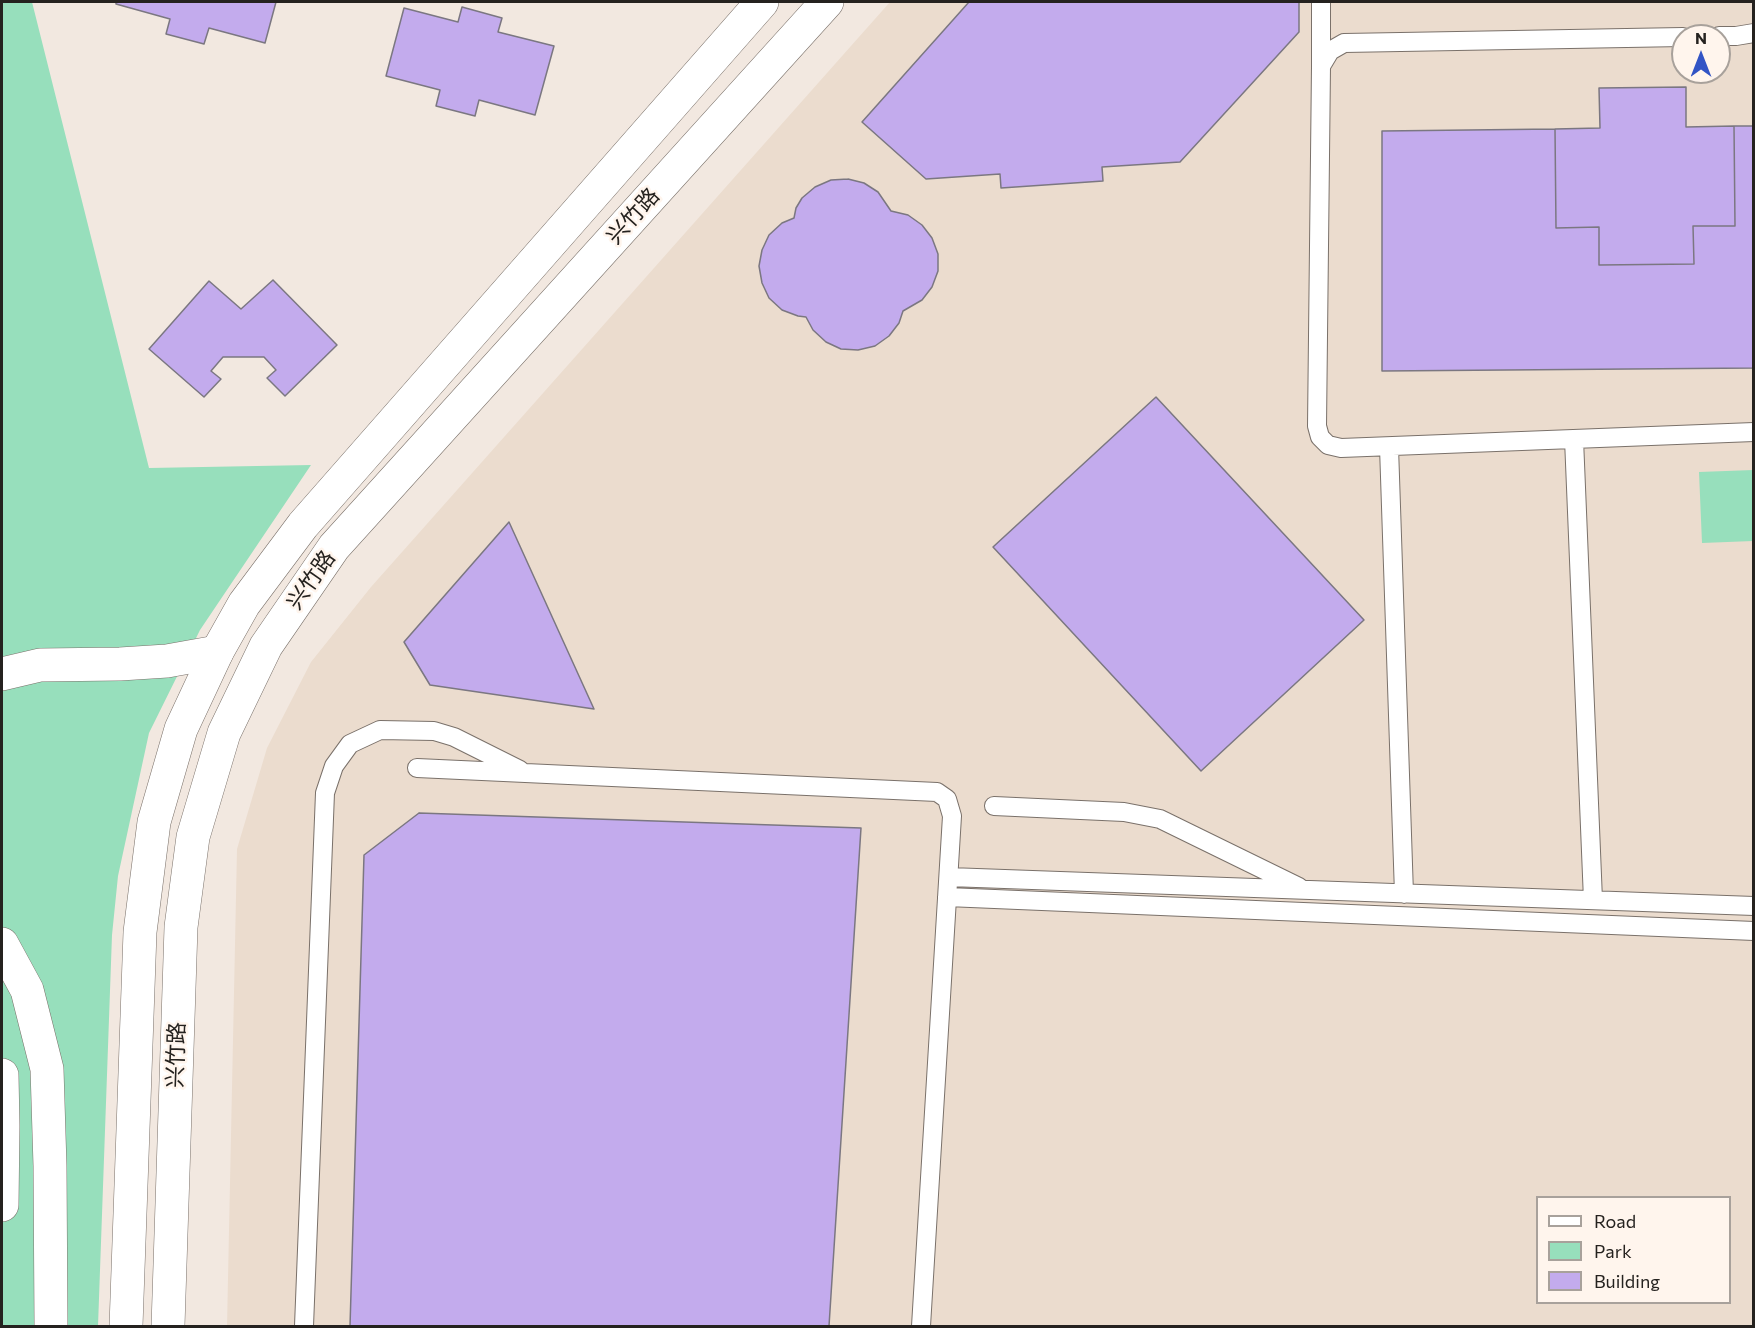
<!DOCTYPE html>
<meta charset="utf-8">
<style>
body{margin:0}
#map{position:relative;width:1755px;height:1328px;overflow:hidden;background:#f2e8e0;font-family:Commissioner,sans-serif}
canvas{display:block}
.frame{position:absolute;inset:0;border:3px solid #25221f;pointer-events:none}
.legend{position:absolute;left:1536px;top:1196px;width:195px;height:108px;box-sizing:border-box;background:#fff5ed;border:2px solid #a8a19b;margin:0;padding:8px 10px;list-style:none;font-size:18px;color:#25221f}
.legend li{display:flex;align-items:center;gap:12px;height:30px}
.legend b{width:30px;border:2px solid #a8a19b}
.north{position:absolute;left:1671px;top:24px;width:60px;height:60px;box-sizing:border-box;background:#fff5ed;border:2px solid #a8a19b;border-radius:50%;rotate:0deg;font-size:16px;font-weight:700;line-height:24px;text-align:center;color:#25221f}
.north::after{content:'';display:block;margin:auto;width:21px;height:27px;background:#3254c5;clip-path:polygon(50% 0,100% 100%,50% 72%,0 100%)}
</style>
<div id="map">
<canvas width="1755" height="1328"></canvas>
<div class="frame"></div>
<ul class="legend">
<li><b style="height:8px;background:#fff"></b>Road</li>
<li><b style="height:16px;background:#97dfbc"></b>Park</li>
<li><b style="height:16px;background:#c3abed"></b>Building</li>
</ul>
<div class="north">N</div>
</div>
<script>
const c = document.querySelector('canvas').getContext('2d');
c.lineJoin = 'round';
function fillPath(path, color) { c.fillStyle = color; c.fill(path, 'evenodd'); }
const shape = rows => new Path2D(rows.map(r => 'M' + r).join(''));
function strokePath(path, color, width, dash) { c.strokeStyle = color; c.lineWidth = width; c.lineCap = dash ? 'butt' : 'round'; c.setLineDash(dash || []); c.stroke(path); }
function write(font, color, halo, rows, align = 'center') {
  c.font = font + ' Commissioner,"Noto Sans SC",sans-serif'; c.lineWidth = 5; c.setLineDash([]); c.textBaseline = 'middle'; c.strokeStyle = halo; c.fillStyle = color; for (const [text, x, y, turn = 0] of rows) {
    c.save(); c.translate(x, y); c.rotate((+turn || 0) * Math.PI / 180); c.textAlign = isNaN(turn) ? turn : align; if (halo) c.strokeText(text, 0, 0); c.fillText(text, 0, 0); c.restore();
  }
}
fillPath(shape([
 [890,2,1753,2,1753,1326,227,1326,237,849,267,748,311,662,371,587],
 [1683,36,1719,36,1719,72,1683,72],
 [1538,1198,1730,1198,1730,1302,1538,1302]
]), '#ebdcce');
fillPath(shape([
 [2,2,32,2,149,468,311,465,200,630,149,733,118,876,112,935,98,1326,2,1326],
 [1753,470,1753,541,1702,543,1699,472]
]), '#97dfbc');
const building = shape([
 [116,2,276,2,265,43,209,28,204,44,166,34,170,19,116,4,116,2],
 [969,2,1299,2,1299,32,1180,162,1102,167,1103,181,1001,188,1000,174,926,179,862,122,969,2],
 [462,7,502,18,498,32,554,46,535,115,479,100,475,116,436,106,440,90,386,76,404,8,458,22,462,7],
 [1686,87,1686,127,1734,126,1735,226,1693,226,1694,264,1599,265,1599,227,1556,228,1555,129,1600,128,1599,88,1686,87],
 [1734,126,1754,126,1754,368,1382,371,1382,131,1555,129,1556,228,1599,227,1599,265,1694,264,1693,226,1735,226,1734,126],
 [848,179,864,183,878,192,891,211,908,215,922,225,932,238,938,254,938,271,932,287,922,300,903,311,899,323,889,336,875,346,858,350,841,349,826,342,813,330,806,317,798,316,782,310,769,298,762,283,759,266,762,250,769,235,782,223,794,218,796,208,802,198,815,187,831,180,848,179],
 [273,280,337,345,285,396,267,378,276,370,264,357,223,357,211,371,221,379,204,397,149,349,209,281,241,309,273,280],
 [1156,397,1364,620,1201,771,993,547,1156,397],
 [509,522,594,709,430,685,404,642,509,522],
 [419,813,861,828,829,1326,350,1326,364,855,419,813]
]);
fillPath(building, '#c3abed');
strokePath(building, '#7b7781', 1.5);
const service = shape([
 [1321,2,1321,66],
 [1719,36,1736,36,1754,33],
 [1683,37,1344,43,1330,51,1321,66,1317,426,1320,437,1328,445,1341,448,1754,432],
 [1574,439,1593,900],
 [1389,447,1404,894],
 [417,768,937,792,947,799,952,816,921,1326],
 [994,806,1124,812,1160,819,1299,887],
 [949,877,1754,906],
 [947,897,1754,931],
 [304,1326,325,793,334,766,350,744,380,730,434,731,454,737,520,770]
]);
const tertiary = shape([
 [126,1326,140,932,154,822,181,729,217,652,244,604,303,525,762,2],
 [168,1326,181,927,193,837,224,733,266,646,334,547,827,2]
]);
const trunk = shape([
 [2,674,40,665,120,664,167,661,217,652],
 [2,944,27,990,47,1069,50,1166,51,1326],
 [2,1075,3,1126,2,1205]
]);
strokePath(service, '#7a716a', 20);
strokePath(tertiary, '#7a716a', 34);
strokePath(trunk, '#7a716a', 34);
strokePath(service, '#fff', 18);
strokePath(tertiary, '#fff', 33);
strokePath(trunk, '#fff', 33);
write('22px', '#25221f', '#fff5ed', [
 ["兴竹路",633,216,-48],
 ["兴竹路",311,580,-55],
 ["兴竹路",176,1055,-88]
]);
</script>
